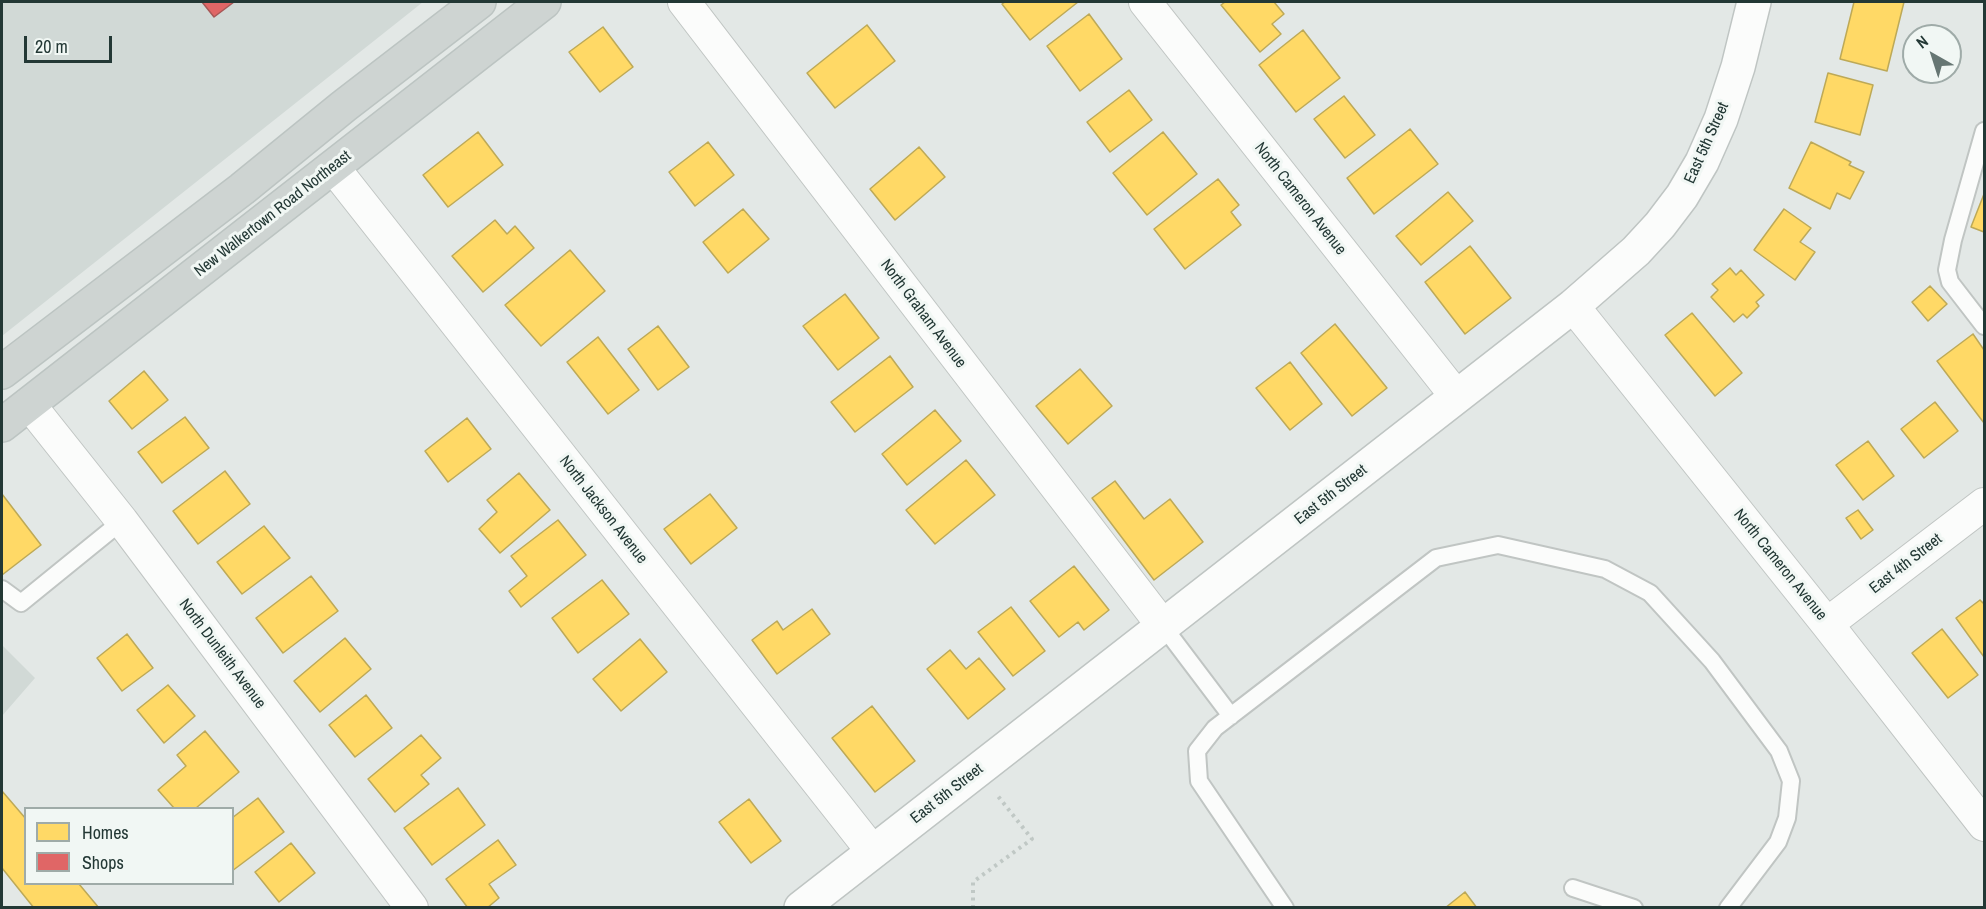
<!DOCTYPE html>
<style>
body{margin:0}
#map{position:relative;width:1986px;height:909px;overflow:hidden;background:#e3e8e6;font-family:"Archivo Narrow",sans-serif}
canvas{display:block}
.frame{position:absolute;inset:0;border:3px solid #233835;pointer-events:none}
.legend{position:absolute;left:24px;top:807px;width:210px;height:78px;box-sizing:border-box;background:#f1f7f4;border:2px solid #9faba8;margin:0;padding:8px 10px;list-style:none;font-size:18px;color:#233835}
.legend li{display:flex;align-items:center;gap:12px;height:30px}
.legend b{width:30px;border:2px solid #9faba8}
.north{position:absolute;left:1902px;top:24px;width:60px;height:60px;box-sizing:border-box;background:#f1f7f4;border:2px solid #9faba8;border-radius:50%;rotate:321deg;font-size:16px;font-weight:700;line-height:24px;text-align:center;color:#233835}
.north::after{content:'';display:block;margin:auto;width:21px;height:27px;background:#667673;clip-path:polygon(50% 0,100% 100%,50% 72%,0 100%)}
.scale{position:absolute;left:24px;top:36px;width:88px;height:27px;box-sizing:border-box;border:3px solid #233835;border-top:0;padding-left:8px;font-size:18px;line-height:21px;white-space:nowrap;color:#233835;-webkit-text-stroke:4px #f1f7f4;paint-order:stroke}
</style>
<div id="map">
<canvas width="1986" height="909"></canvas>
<div class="frame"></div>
<ul class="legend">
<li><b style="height:16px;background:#ffd966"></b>Homes</li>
<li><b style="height:16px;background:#e06666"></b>Shops</li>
</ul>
<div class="north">N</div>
<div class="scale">20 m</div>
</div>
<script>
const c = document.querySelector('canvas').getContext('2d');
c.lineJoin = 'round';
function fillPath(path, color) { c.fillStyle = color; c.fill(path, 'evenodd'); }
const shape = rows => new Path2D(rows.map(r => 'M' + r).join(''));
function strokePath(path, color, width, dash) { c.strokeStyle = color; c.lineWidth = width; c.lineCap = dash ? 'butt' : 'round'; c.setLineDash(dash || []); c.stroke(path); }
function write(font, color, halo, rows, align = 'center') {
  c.font = font + ' "Archivo Narrow",sans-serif'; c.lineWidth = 6; c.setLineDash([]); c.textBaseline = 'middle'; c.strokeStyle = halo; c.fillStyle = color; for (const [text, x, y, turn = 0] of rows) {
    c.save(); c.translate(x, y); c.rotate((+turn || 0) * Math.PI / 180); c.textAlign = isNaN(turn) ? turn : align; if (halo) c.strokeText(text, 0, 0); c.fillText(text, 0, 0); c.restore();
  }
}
fillPath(shape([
 [2,2,423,2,2,336],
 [2,645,35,678,2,716]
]), '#d1d9d6');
const homes = shape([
 [1005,2,1078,2,1030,40,1002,4,1005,2],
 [1225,2,1274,2,1284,14,1272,24,1281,34,1260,52,1221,5,1225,2],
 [1854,2,1904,2,1887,71,1840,59,1854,2],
 [1089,14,1122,59,1080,91,1047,46,1089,14],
 [867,25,895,61,835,108,807,73,867,25],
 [603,27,633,67,600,92,569,52,603,27],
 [1303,30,1340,78,1296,112,1259,65,1303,30],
 [1828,73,1873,85,1860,135,1815,122,1828,73],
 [1129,90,1152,120,1110,152,1087,122,1129,90],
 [1344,96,1375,135,1345,158,1314,119,1344,96],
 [1410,129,1438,164,1374,214,1347,178,1410,129],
 [478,132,503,165,448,207,423,175,478,132],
 [1163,132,1197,174,1147,215,1113,173,1163,132],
 [708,142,734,175,695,206,669,172,708,142],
 [1811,142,1851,162,1849,165,1864,172,1850,199,1837,193,1830,209,1789,188,1811,142],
 [919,147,945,177,895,220,870,189,919,147],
 [1218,179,1239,205,1231,212,1241,225,1185,269,1154,229,1218,179],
 [1448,192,1473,221,1421,265,1396,236,1448,192],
 [1984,194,1984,232,1971,227,1984,194],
 [743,209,769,239,728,273,703,242,743,209],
 [1784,209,1811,228,1800,242,1815,252,1795,280,1754,250,1784,209],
 [495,220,507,234,515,226,534,248,483,292,452,256,495,220],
 [1470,246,1511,298,1465,334,1425,282,1470,246],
 [570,250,605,291,541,346,505,305,570,250],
 [1730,268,1736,275,1741,270,1764,295,1756,302,1759,306,1747,318,1743,314,1734,322,1711,297,1718,290,1712,284,1730,268],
 [1930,286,1947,304,1928,321,1912,302,1930,286],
 [845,294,879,338,838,370,803,326,845,294],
 [1692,313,1742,373,1715,396,1665,335,1692,313],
 [1335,324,1387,388,1352,416,1301,353,1335,324],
 [658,326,689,367,658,390,628,349,658,326],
 [1973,334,1984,350,1984,423,1937,361,1973,334],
 [598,337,639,390,608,414,567,362,598,337],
 [890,356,913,387,855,432,831,402,890,356],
 [1290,362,1322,404,1290,430,1256,388,1290,362],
 [1080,369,1112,406,1068,444,1036,406,1080,369],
 [144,371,168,400,132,429,109,401,144,371],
 [1935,402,1958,431,1924,458,1901,429,1935,402],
 [935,410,961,441,907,485,882,454,935,410],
 [185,417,209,448,162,483,138,452,185,417],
 [467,418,491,449,448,482,425,451,467,418],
 [1868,441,1894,476,1863,500,1836,465,1868,441],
 [966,460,995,495,935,544,906,510,966,460],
 [225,471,250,504,198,544,173,511,225,471],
 [519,473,550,510,500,553,479,529,497,512,487,500,519,473],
 [1115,481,1144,519,1170,499,1203,542,1154,580,1092,498,1115,481],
 [2,494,41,545,2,575,2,494],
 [710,494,737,528,691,564,664,529,710,494],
 [1858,510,1873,530,1861,539,1846,518,1858,510],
 [558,520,586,555,521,607,509,591,527,576,511,556,558,520],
 [264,526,290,558,242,594,217,562,264,526],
 [1074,566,1109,610,1084,630,1078,622,1059,637,1030,601,1074,566],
 [311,576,338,611,283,653,256,618,311,576],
 [602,580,629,614,578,653,552,618,602,580],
 [1980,600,1983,603,1984,601,1984,657,1956,618,1980,600],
 [1011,607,1045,651,1013,676,978,632,1011,607],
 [812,609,830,634,777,674,752,640,777,621,783,630,812,609],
 [1942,629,1978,675,1948,698,1912,653,1942,629],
 [127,634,153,668,122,691,97,658,127,634],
 [345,638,371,669,320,712,294,681,345,638],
 [640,639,667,672,621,711,593,679,640,639],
 [950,650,966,669,979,658,1005,689,968,719,927,669,950,650],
 [168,685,195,716,164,743,137,710,168,685],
 [366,695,392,728,355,757,329,725,366,695],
 [872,706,915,761,875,792,832,738,872,706],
 [205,731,239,772,196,808,174,808,158,790,186,766,177,755,205,731],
 [421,735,441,758,421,775,429,784,395,812,368,779,421,735],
 [458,788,485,825,432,865,404,828,458,788],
 [2,791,26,819,26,884,79,884,99,908,34,908,2,868,2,791],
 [258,798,284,832,232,871,232,818,258,798],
 [749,799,781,841,751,863,719,822,749,799],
 [498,840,516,865,489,884,499,898,487,908,468,908,446,879,498,840],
 [291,843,315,873,279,902,255,872,291,843],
 [1465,892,1477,908,1445,908,1465,892]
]);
fillPath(homes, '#ffd966');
strokePath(homes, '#bda957', 1.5);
const shops = shape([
 [202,2,234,2,214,17,202,2]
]);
fillPath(shops, '#e06666');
strokePath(shops, '#a75857', 1.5);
const lane = shape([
 [1984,131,1953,240,1947,270,1950,282,1984,326],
 [2,589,21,603,122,521],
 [1163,626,1231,716],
 [1573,888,1634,908],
 [1285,908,1199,781,1197,751,1215,728,1436,558,1498,545,1605,569,1650,593,1712,661,1779,751,1791,781,1787,818,1778,842,1728,908]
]);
const street = shape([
 [684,2,1163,626],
 [1145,2,1456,396],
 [333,167,873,852],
 [1573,306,1827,624,1984,825],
 [29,404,122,521,412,908],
 [1827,624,1984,504]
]);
const secondary = shape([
 [801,908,1573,306,1636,251,1660,225,1682,196,1702,162,1721,119,1738,67,1754,2]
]);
const primary = shape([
 [2,372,242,189,344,106,479,2],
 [2,425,544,2]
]);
strokePath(lane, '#c0c5c3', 20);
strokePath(street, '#c0c5c3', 34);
strokePath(secondary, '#bfc5c3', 36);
strokePath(primary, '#bcc4c2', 36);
strokePath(shape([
 [973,908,973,882,1032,839,997,795]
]), '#c0c8c5', 4, [3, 4.5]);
strokePath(lane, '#fbfcfb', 16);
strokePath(street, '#fbfcfb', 32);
strokePath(secondary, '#fbfcfb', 33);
strokePath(primary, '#ced4d2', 33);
write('16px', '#233835', '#f1f7f4', [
 ["East 5th Street",1707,143,-66],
 ["North Cameron Avenue",1300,199,52],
 ["New Walkertown Road Northeast",273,214,-38],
 ["North Graham Avenue",923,314,53],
 ["East 5th Street",1331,495,-38],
 ["North Jackson Avenue",603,510,52],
 ["East 4th Street",1906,564,-38],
 ["North Cameron Avenue",1780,565,51],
 ["North Dunleith Avenue",222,654,53],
 ["East 5th Street",947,794,-38]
]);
</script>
